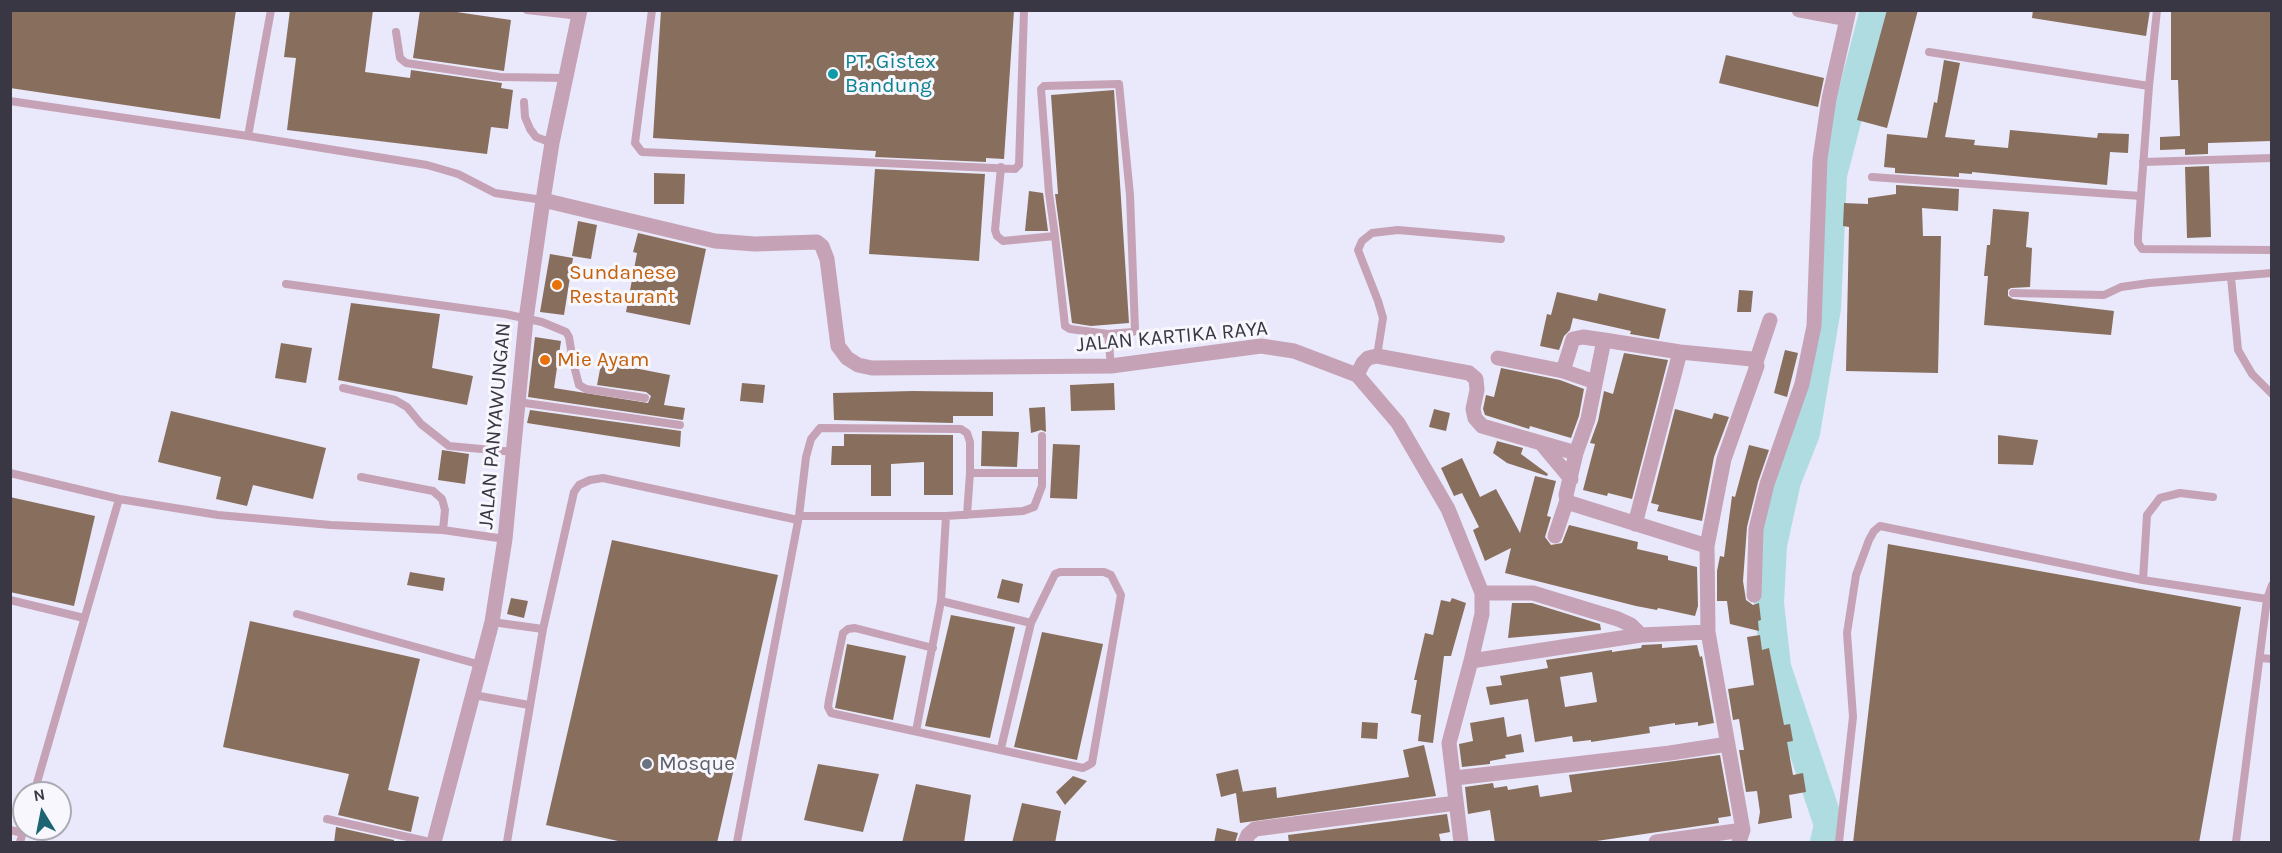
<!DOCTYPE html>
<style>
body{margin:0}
#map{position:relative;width:2282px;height:853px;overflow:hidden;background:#eae8fb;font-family:Karla,sans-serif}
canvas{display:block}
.frame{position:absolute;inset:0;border:12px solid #393743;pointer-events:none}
.north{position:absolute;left:12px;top:781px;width:60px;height:60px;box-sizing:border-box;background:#f8f7fd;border:2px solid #acaab3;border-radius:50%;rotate:350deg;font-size:16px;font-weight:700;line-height:24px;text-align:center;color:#393743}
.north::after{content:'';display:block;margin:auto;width:21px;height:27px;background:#1d6573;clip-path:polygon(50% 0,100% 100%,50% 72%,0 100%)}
</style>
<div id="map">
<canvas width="2282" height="853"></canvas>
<div class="frame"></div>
<div class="north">N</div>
</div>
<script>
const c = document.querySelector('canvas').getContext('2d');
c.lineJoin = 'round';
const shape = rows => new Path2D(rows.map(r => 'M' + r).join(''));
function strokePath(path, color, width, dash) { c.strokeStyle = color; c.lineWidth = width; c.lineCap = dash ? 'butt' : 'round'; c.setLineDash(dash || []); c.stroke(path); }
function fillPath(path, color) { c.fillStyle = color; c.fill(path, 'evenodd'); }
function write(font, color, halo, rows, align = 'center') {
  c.font = font + ' Karla,sans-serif'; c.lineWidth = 6; c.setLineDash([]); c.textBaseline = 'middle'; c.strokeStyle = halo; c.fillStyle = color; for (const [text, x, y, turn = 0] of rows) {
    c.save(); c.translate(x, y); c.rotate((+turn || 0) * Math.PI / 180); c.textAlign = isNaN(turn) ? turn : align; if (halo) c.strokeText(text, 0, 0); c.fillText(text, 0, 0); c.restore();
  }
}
strokePath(shape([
 [1825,842,1829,825,1776,667,1769,603,1772,545,1786,481,1805,433,1826,308,1832,175,1875,10]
]), '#aedce0', 30);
fillPath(shape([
 [10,10,236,10,220,119,10,88],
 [290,10,373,10,365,72,410,78,411,70,502,83,501,88,513,90,508,129,491,127,487,154,287,130,296,58,284,57],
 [420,10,443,10,511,20,504,71,413,58],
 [661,10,1014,10,1004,159,986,158,986,162,875,157,876,151,653,138],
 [1887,10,1918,10,1887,128,1857,120],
 [2033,10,2150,10,2146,36,2032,18],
 [2171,10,2271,10,2271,141,2208,143,2208,154,2185,155,2185,149,2160,150,2160,137,2180,136,2178,80,2171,80],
 [1726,55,1824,78,1818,107,1719,83],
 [1944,60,1960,63,1945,137,1975,140,1974,145,2008,148,2010,130,2097,138,2098,133,2129,134,2128,153,2110,152,2107,185,1972,172,1972,174,1959,173,1959,177,1895,173,1895,168,1884,167,1887,134,1927,138,1934,102,1937,103],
 [1114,90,1129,323,1091,326,1072,323,1055,194,1058,194,1051,95],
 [2209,166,2211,237,2187,238,2185,167],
 [875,169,985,174,979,261,869,254],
 [654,173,685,174,684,204,654,204],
 [1896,185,1959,189,1958,211,1922,208,1923,236,1941,236,1938,373,1846,371,1849,227,1843,226,1844,203,1868,204,1868,198,1896,194],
 [1029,191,1043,193,1048,231,1025,231],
 [1993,209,2029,212,2026,247,2032,248,2030,287,2011,288,2008,290,2008,296,2013,299,2114,311,2111,335,1984,325,1988,276,1984,276,1987,245,1990,245],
 [578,221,597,225,591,259,572,256],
 [638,233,706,249,690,325,626,312,637,253,633,252],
 [550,254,573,258,564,315,540,312],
 [1739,290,1753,291,1751,312,1737,312],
 [1557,292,1597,301,1599,293,1666,309,1659,339,1630,334,1631,331,1573,318,1570,330,1564,336,1559,350,1540,346,1547,314,1551,315],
 [351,303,440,314,432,368,473,376,467,405,338,380],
 [535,337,561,341,554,388,648,403,651,396,646,392,597,385,602,359,630,363,629,367,670,375,664,405,685,408,683,420,528,397],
 [281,343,312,348,306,383,275,378],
 [1785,350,1798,353,1787,397,1774,393],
 [1624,353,1668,360,1632,499,1608,493,1607,496,1583,490,1595,444,1590,443,1598,421,1604,391,1613,394],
 [1501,368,1560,380,1584,389,1579,416,1571,438,1530,426,1529,429,1485,415,1483,409,1486,395,1494,397],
 [742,383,765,385,763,403,740,401],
 [1114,383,1115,410,1071,411,1070,385],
 [913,391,993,392,993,416,953,416,953,423,834,420,833,393],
 [1045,407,1046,432,1041,430,1031,433,1029,408],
 [1434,409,1450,413,1446,431,1429,427],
 [1675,409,1712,419,1714,413,1729,417,1714,457,1702,521,1657,511,1659,505,1651,503],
 [530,410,681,431,680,447,527,423],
 [171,411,326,448,313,499,253,485,247,506,216,499,221,477,158,462],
 [982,431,1019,432,1017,467,981,466],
 [844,434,953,435,953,495,924,495,924,462,891,464,891,496,871,496,871,465,831,465,832,446,844,446],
 [1998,435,2038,440,2033,465,1998,464],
 [1497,441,1523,448,1521,454,1548,474,1547,476,1507,463,1493,453],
 [1053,444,1080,445,1077,499,1050,498],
 [1749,445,1769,450,1758,482,1747,527,1743,581,1746,600,1753,605,1759,603,1761,620,1758,621,1759,631,1730,624,1727,601,1717,601,1717,571,1720,556,1724,557,1732,496,1735,497],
 [442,450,469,454,465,484,438,480],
 [1462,458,1480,497,1496,489,1520,533,1535,476,1556,481,1547,516,1551,517,1545,537,1551,545,1562,543,1569,525,1638,542,1637,549,1668,556,1668,560,1697,567,1698,606,1695,616,1658,608,1657,610,1636,606,1505,573,1511,548,1485,561,1473,530,1479,527,1462,493,1454,496,1441,468],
 [10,497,95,516,74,606,10,592],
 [612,540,778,575,717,843,627,843,546,825],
 [1888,544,2241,607,2199,843,1853,843],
 [410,572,445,578,443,591,407,585],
 [1002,579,1023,584,1019,603,997,598],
 [511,598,528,601,524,618,507,614],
 [1452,598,1466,603,1451,656,1444,656,1433,743,1418,741,1421,715,1411,713,1417,680,1414,680,1425,633,1433,635,1441,600,1450,602],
 [1512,603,1532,603,1600,624,1601,630,1508,638],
 [951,615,1015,627,990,738,925,726],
 [250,621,420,659,388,790,419,797,411,832,338,815,349,774,223,747],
 [1042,632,1103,644,1077,760,1014,747],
 [1760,635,1762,650,1769,648,1784,725,1790,724,1793,741,1787,742,1793,775,1803,773,1806,792,1789,795,1792,818,1758,824,1760,812,1757,791,1746,792,1739,750,1744,750,1739,719,1733,720,1728,689,1754,685,1747,637],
 [847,644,906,656,893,720,835,708],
 [1662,644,1662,648,1697,645,1700,657,1702,656,1714,723,1698,726,1698,722,1675,725,1675,723,1649,727,1650,733,1591,742,1591,740,1573,742,1572,736,1535,742,1528,699,1490,705,1486,687,1502,685,1500,676,1548,668,1546,660,1612,650,1612,652,1641,648,1642,645],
 [1592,672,1597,702,1565,707,1560,677],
 [1504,717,1507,737,1521,734,1524,752,1505,755,1506,758,1490,761,1490,764,1462,767,1459,744,1473,741,1470,723],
 [1362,722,1378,723,1377,739,1361,738],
 [1424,745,1436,796,1240,823,1236,793,1221,797,1216,774,1238,769,1243,792,1240,792,1276,787,1277,798,1409,777,1403,750],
 [1720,755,1731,816,1718,818,1719,823,1583,843,1495,843,1490,810,1468,814,1465,787,1493,783,1494,788,1507,786,1508,790,1538,785,1540,797,1572,792,1569,775],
 [818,764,879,774,863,832,804,820],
 [1073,776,1087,781,1065,805,1056,792],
 [916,784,971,795,964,843,902,843],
 [1022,803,1061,811,1055,843,1012,843],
 [1447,814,1450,832,1439,834,1441,843,1289,843,1288,835],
 [336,827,394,840,394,843,334,843],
 [1217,828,1238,833,1235,843,1214,843]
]), '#886f5d');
strokePath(shape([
 [527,10,580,16],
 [652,10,635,143,642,152,1015,169,1019,165,1024,10],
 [396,32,400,58,406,63,500,77,566,78],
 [1929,52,2149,86,2138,235,2138,243,2142,249,2272,250],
 [2149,86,2157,10],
 [10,101,248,136,427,165,458,174,495,193,543,200],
 [524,102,525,117,530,129,536,137,552,143],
 [248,136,271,10],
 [2143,162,2272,158],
 [1001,167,995,230,997,236,1003,241,1055,236,1065,326,1070,329,1108,334,1111,366],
 [1872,177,2141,196],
 [1055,236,1049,193,1041,89,1044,86,1119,84,1130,195,1135,330,1133,332,1108,334],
 [2231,277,2238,350,2252,374,2272,394],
 [286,284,505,314,542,322,566,332,569,337,573,362,579,385,586,389,645,398],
 [2013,293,2104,295,2121,287,2149,283,2272,273],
 [1377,356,1383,318,1378,301,1358,250,1362,241,1372,233,1398,230,1501,239],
 [343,388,395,400,407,407,421,424,449,446,514,452],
 [518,402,680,425],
 [10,473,119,499,218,515,331,525,443,530,505,539],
 [970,473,1041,473],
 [361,477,433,491,442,499,445,510,443,530],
 [799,516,806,457,811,439,820,428,961,429,967,433,970,442,970,473,967,515],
 [2143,580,2147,515,2160,498,2180,493,2213,497],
 [10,600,84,618],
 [941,601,1031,623,1001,748],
 [297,614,481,665],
 [492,622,543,629],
 [933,648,855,628,848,629,843,633,829,700,828,707,831,713,1083,768,1087,766,1092,763,1121,595,1111,575,1104,572,1060,572,1055,574,1031,623],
 [2261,658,2272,659],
 [474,695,529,705],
 [916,731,941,601,946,516],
 [34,793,119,499],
 [327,819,430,842],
 [10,830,23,833],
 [20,842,24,829],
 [507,842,543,629,574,492,579,485,590,480,603,478,798,520],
 [737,842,799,516,946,516,1023,511,1034,507,1042,486,1042,436],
 [1839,842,1853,717,1847,633,1856,575,1869,540,1874,531,1880,526,2143,580,2267,599],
 [2236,842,2267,599,2272,585]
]), '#c5a2b6', 8);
strokePath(shape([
 [1799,10,1847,19,1849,10],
 [543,200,715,241,755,244,817,242,822,246,827,259,838,346,847,358,858,365,872,368,1111,366,1261,346,1294,351,1357,375,1398,423,1448,509,1482,593,1482,614,1471,661,1449,743,1461,842],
 [1498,358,1563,371,1595,382],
 [1756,362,1770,320],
 [1563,371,1573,339,1583,337,1604,340],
 [1357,375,1363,363,1368,358,1377,356,1469,373,1476,379,1477,390,1473,409,1475,418,1482,426,1576,453,1566,495,1567,500,1570,503,1707,546,1708,632,1743,830,1739,842],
 [1541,443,1571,479],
 [1576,453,1588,419,1604,340,1680,352,1752,359,1757,366,1724,459,1707,546],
 [1635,524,1680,352],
 [1555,536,1567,500],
 [1482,593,1533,593,1618,619,1631,625,1641,635,1708,632],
 [1754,595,1756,529,1767,484,1802,384,1814,326,1820,159,1829,99,1847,19],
 [1471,661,1641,635],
 [1455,778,1670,753,1728,744],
 [434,842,492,622,505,539,526,319,543,200,552,143,580,10],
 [1245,842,1248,835,1255,829,1456,803],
 [1656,842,1743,830]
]), '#c5a2b6', 15);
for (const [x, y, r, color] of [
 [833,74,6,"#0f9aa8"],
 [557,285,6,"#e8710a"],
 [545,360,6,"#e8710a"],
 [647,764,6,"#6b7280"]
]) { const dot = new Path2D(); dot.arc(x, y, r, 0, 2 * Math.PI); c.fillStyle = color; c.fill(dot); strokePath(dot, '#f8f7fd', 2); }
write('21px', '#0d838f', '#f8f7fd', [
 ["PT. Gistex",845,62],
 ["Bandung",845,86]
], 'left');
write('21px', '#c56008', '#f8f7fd', [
 ["Sundanese",569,273],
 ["Restaurant",569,297],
 ["Mie Ayam",557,360]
], 'left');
write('21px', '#393743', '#f8f7fd', [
 ["JALAN KARTIKA RAYA",1172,337,-5],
 ["JALAN PANYAWUNGAN",495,426,-85]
]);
write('21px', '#5b616d', '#f8f7fd', [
 ["Mosque",659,764]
], 'left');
</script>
